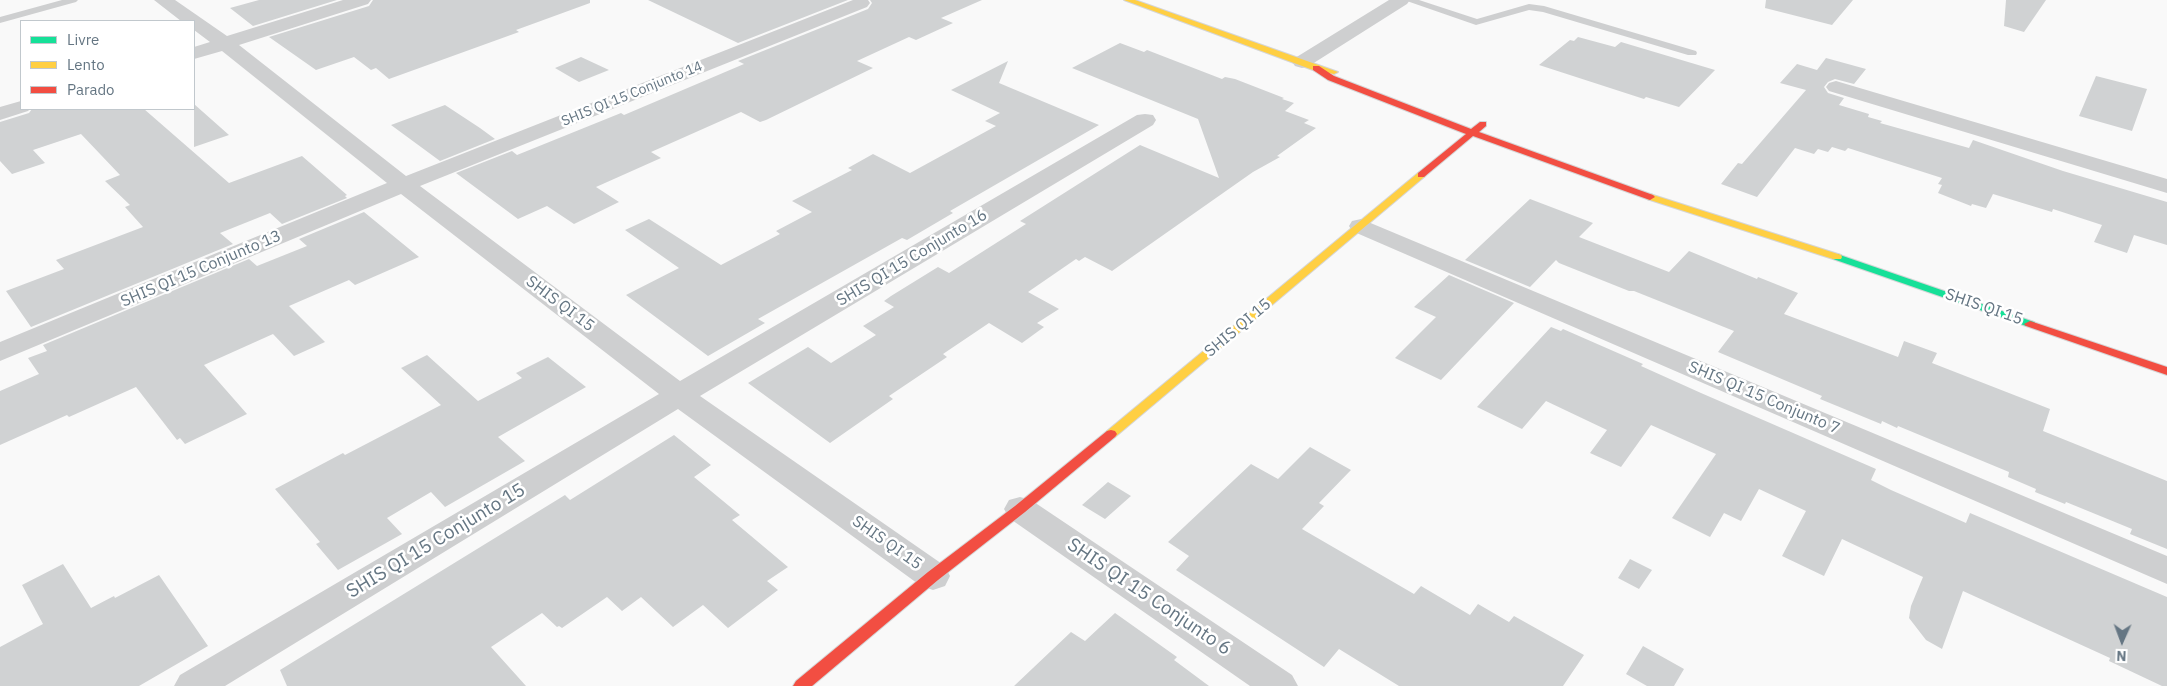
<!DOCTYPE html>
<style>
body{margin:0}
#map{position:relative;width:2167px;height:686px;overflow:hidden;background:#f9f9f9;font-family:"IBM Plex Sans",sans-serif}
canvas{display:block}
.legend{position:absolute;left:20px;top:20px;width:175px;height:90px;box-sizing:border-box;background:#fff;border:1px solid #c1c8cd;margin:0;padding:6px 9px;list-style:none;font-size:15px;color:#657683}
.legend li{display:flex;align-items:center;gap:10px;height:25px}
.legend b{width:25px;border:1px solid #c1c8cd}
.north{position:absolute;left:2097px;top:616px;width:50px;height:50px;-webkit-text-stroke:4px #fff;paint-order:stroke;rotate:182deg;font-size:14px;font-weight:700;line-height:20px;text-align:center;color:#657683}
.north::after{content:'';display:block;margin:auto;width:18px;height:22px;background:#657683;clip-path:polygon(50% 0,100% 100%,50% 72%,0 100%)}
</style>
<div id="map">
<canvas width="2167" height="686"></canvas>
<ul class="legend">
<li><b style="height:6px;background:#16e098"></b>Livre</li>
<li><b style="height:6px;background:#ffcf43"></b>Lento</li>
<li><b style="height:6px;background:#f24e42"></b>Parado</li>
</ul>
<div class="north">N</div>
</div>
<script>
const c = document.querySelector('canvas').getContext('2d');
c.lineJoin = 'round';
function fillPath(path, color) { c.fillStyle = color; c.fill(path, 'evenodd'); }
const shape = rows => new Path2D(rows.map(r => 'M' + r).join(''));
function strokePath(path, color, width, dash) { c.strokeStyle = color; c.lineWidth = width; c.lineCap = dash ? 'butt' : 'round'; c.setLineDash(dash || []); c.stroke(path); }
function write(font, color, halo, rows, align = 'center') {
  c.font = font + ' "IBM Plex Sans",sans-serif'; c.lineWidth = 5; c.setLineDash([]); c.textBaseline = 'middle'; c.strokeStyle = halo; c.fillStyle = color; for (const [text, x, y, turn = 0] of rows) {
    c.save(); c.translate(x, y); c.rotate((+turn || 0) * Math.PI / 180); c.textAlign = isNaN(turn) ? turn : align; if (halo) c.strokeText(text, 0, 0); c.fillText(text, 0, 0); c.restore();
  }
}
fillPath(shape([
 [259,0,337,0,253,26,230,8],
 [373,0,590,0,590,3,516,30,519,32,389,79,376,68,371,70,354,57,316,70,269,37,369,6],
 [648,0,848,0,738,43],
 [870,0,982,0,941,18,953,23,916,40,909,37,857,61,873,68,766,120,760,122,741,112,651,152,661,158,596,187,619,202,574,224,547,206,518,219,456,173,512,151,517,155,621,113,624,115,744,64,738,61,868,9,872,3],
 [1766,0,1853,0,1832,25,1765,8],
 [2006,0,2046,0,2024,32,2004,26],
 [1578,37,1615,47,1621,42,1715,70,1679,107,1646,97,1644,99,1539,65,1570,40,1574,41],
 [1120,43,1144,52,1147,50,1222,79,1225,77,1235,79,1284,98,1282,99,1294,103,1285,111,1309,120,1304,123,1316,128,1277,156,1280,157,1253,172,1112,271,1085,257,1079,261,1076,259,1028,292,1059,309,1037,323,1044,327,1022,343,989,323,943,354,947,357,889,396,893,399,830,443,748,383,808,347,831,363,876,335,863,326,894,307,884,301,891,296,938,267,949,273,1026,224,1020,221,1140,145,1219,178,1198,119,1072,68],
 [581,57,609,70,579,82,555,68],
 [1826,58,1866,69,1854,84,1835,79,1828,82,1824,87,1828,93,1844,98,1839,105,1869,114,1868,117,1882,121,1880,123,1969,148,1973,140,2063,171,2167,202,2167,245,2134,235,2127,253,2094,242,2102,225,2053,209,2052,212,1993,194,1986,208,1972,204,1971,206,1938,193,1942,185,1938,184,1942,178,1848,148,1845,151,1832,147,1828,152,1818,149,1814,154,1795,148,1757,197,1721,184,1738,163,1742,164,1806,90,1780,83,1797,64,1817,70],
 [1008,61,999,83,1099,125,950,211,953,213,907,240,902,238,758,319,765,323,708,356,626,295,679,268,625,230,649,219,721,265,780,234,776,231,812,212,792,201,852,170,848,168,873,154,910,173,996,126,985,121,1000,113,951,90],
 [2096,76,2147,89,2132,131,2079,116],
 [194,104,229,135,194,147],
 [445,105,480,128,495,139,440,161,391,125],
 [32,109,144,109,229,183,302,156,347,195,345,196,347,198,282,224,270,213,220,233,233,244,31,327,6,291,64,269,56,260,143,227,125,207,130,205,105,181,120,175,81,134,33,150,45,163,12,174,0,161,0,122,29,113],
 [1530,199,1593,223,1579,237,1669,272,1689,251,1757,279,1758,277,1798,293,1784,314,1898,357,1904,341,1937,353,1932,363,2050,409,2043,431,2167,481,2167,549,2130,534,2132,529,2066,502,2065,504,2035,492,2036,489,2008,477,2009,472,1898,426,1897,428,1882,421,1881,424,1820,399,1822,396,1718,352,1734,331,1634,291,1629,291,1559,263,1556,260,1530,287,1465,260],
 [364,212,419,257,355,285,349,280,289,306,325,342,294,356,273,334,204,365,247,414,185,444,180,438,177,440,136,387,69,417,67,415,0,445,0,391,39,374,28,358,47,351,43,345,249,259,257,266,307,246,299,239],
 [1449,275,1514,303,1441,380,1395,358,1436,317,1414,307],
 [1551,327,1561,331,1563,329,1643,364,1641,366,1701,393,1876,469,1871,480,1891,490,1966,523,1970,513,2167,597,2167,686,2162,686,2109,661,2110,658,1963,591,1942,649,1926,640,1909,618,1911,606,1923,577,1842,539,1824,576,1782,556,1806,511,1759,489,1741,521,1724,513,1710,537,1672,518,1716,454,1651,425,1621,467,1590,453,1607,430,1546,401,1522,429,1477,407],
 [427,355,478,401,522,378,516,373,548,357,586,387,498,437,525,461,445,507,431,492,387,518,402,534,338,570,316,544,320,542,275,489,343,453,345,455,441,405,401,368],
 [674,435,711,465,694,477,740,515,732,520,788,567,767,581,778,590,728,628,703,605,673,627,641,597,622,611,607,597,562,628,559,626,557,627,542,613,491,647,526,686,287,686,280,670,565,495,570,500],
 [1310,447,1351,470,1319,503,1324,506,1302,529,1414,594,1421,586,1470,615,1478,604,1509,622,1514,616,1584,655,1563,686,1399,686,1339,649,1324,667,1176,570,1189,556,1168,542,1251,464,1278,479],
 [1108,482,1131,496,1105,519,1082,505],
 [1630,559,1652,570,1639,589,1618,578],
 [63,564,91,608,114,596,115,598,159,575,208,646,139,686,0,686,0,647,43,624,22,585],
 [1115,613,1177,657,1174,660,1209,686,1014,686,1071,632,1085,641],
 [1643,646,1684,669,1674,686,1647,686,1626,674]
]), '#d0d2d3');
const fast = shape([
 [1837,254,2034,322,2036,324,2034,326,2026,326,1833,259,1832,257,1833,255,1837,254]
]);
const slow = shape([
 [1124,0,1135,0,1338,72,1334,74,1313,70,1124,0],
 [1421,172,1426,175,1424,177,1115,437,1107,437,1105,434,1107,431,1418,173,1421,172],
 [1650,194,1841,255,1842,257,1841,259,1833,259,1647,199,1647,195,1650,194]
]);
const jam = shape([
 [1313,66,1319,66,1334,76,1471,129,1480,122,1486,122,1486,126,1479,132,1653,195,1655,197,1650,200,1647,199,1473,136,1424,177,1418,177,1418,173,1466,134,1328,80,1313,70,1313,66],
 [2030,321,2167,367,2167,375,2026,326,2024,324,2030,321],
 [1111,430,1115,431,1117,434,1115,437,1025,512,938,580,812,686,793,686,796,681,928,572,1015,506,1107,431,1111,430]
]);
strokePath(fast, '#d5d6d7', 2);
strokePath(slow, '#d5d6d7', 2);
strokePath(jam, '#d5d6d7', 2);
fillPath(shape([
 [62,0,78,0,76,2,0,23,0,17,62,0],
 [1404,0,1419,0,1477,19,1529,4,1544,6,1696,51,1697,53,1696,55,1688,55,1543,12,1529,10,1476,25,1404,0]
]), '#cecfd0');
fillPath(shape([
 [154,0,175,0,227,36,343,0,371,0,368,4,239,45,406,176,853,0,868,0,870,3,867,7,420,186,680,381,1137,115,1145,114,1153,115,1156,120,1153,125,700,396,945,566,950,576,945,586,933,590,921,586,678,409,225,686,174,686,180,675,659,394,401,194,0,361,0,342,387,183,222,51,194,59,194,47,210,42,194,30,194,21,181,21,154,0],
 [1389,0,1410,0,1407,4,1309,66,1302,68,1295,66,1292,62,1295,58,1389,0],
 [1836,81,2167,179,2167,193,1829,91,1826,87,1829,83,1836,81],
 [21,101,21,109,30,109,28,111,0,120,0,107,21,101],
 [1361,219,2167,556,2167,584,1352,231,1349,226,1352,221,1361,219],
 [1020,497,1031,500,1292,675,1298,686,1250,686,1009,518,1004,509,1009,500,1020,497]
]), '#cecfd0');
fillPath(fast, '#16e098');
fillPath(slow, '#ffcf43');
fillPath(jam, '#f24e42');
write('14px', '#657683', '#fff', [
 ["SHIS QI 15 Conjunto 14",632,94,-22]
]);
write('16px', '#657683', '#fff', [
 ["SHIS QI 15 Conjunto 16",912,258,-31],
 ["SHIS QI 15 Conjunto 13",201,269,-23],
 ["SHIS QI 15",560,304,37],
 ["SHIS QI 15",1984,307,19],
 ["SHIS QI 15",1238,328,-40],
 ["SHIS QI 15 Conjunto 7",1764,398,23],
 ["SHIS QI 15",887,543,35]
]);
write('19px', '#657683', '#fff', [
 ["SHIS QI 15 Conjunto 15",436,541,-31],
 ["SHIS QI 15 Conjunto 6",1149,597,34]
]);
</script>
